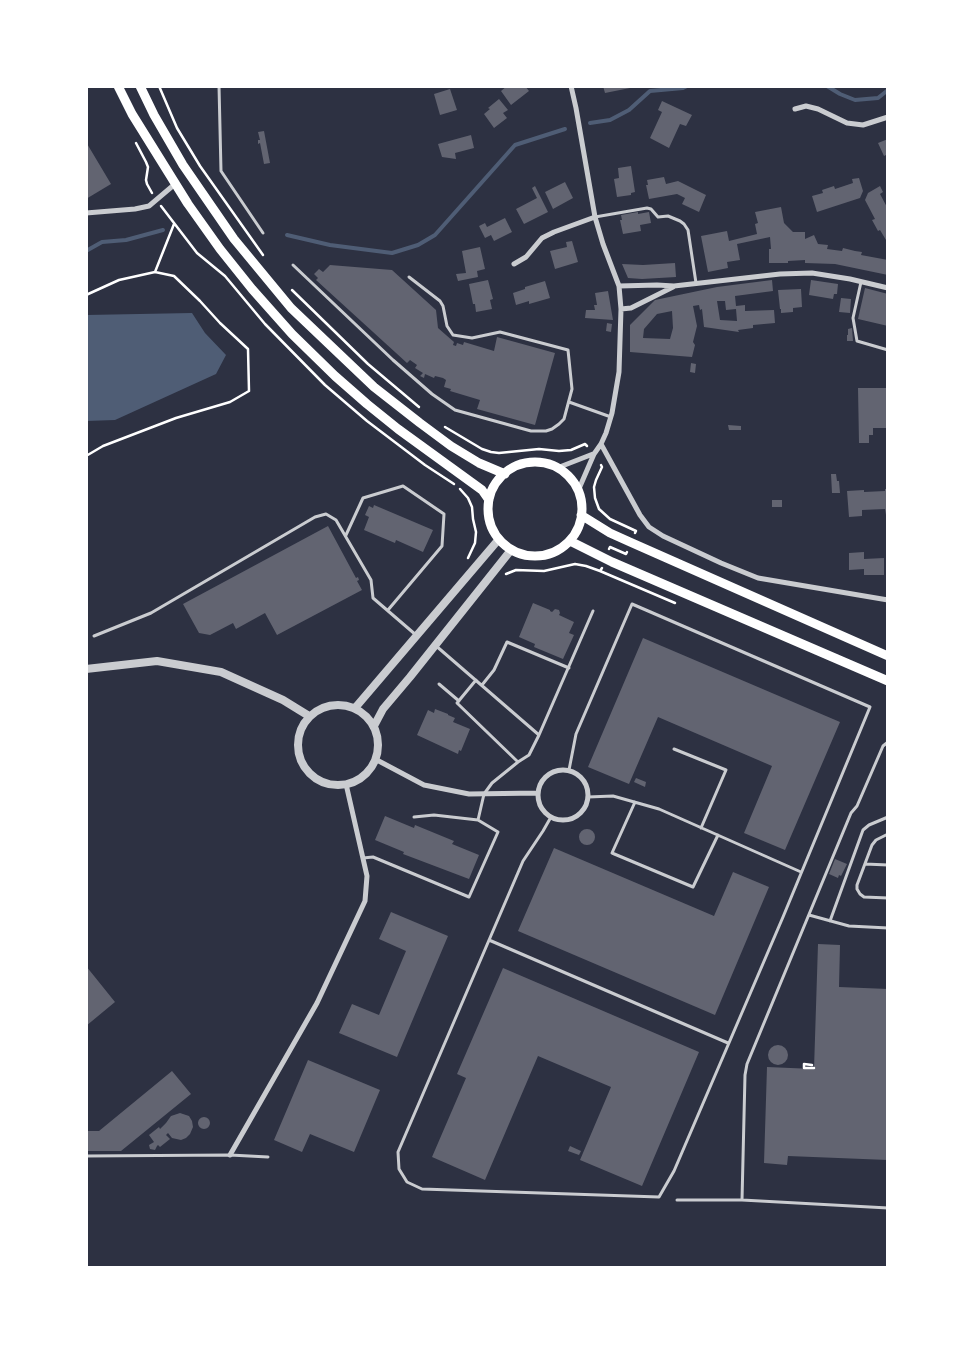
<!DOCTYPE html>
<style>
body{margin:0}
#map{position:relative;width:974px;height:1354px;overflow:hidden;background:#2d3142;font-family:Cabin,sans-serif}
canvas{display:block}
.frame{position:absolute;inset:0;border:88px solid #fff;pointer-events:none}
</style>
<div id="map">
<canvas width="974" height="1354"></canvas>
<div class="frame"></div>
</div>
<script>
const c = document.querySelector('canvas').getContext('2d');
c.lineJoin = 'round';
function fillPath(path, color) { c.fillStyle = color; c.fill(path, 'evenodd'); }
const shape = rows => new Path2D(rows.map(r => 'M' + r).join(''));
function strokePath(path, color, width, dash) { c.strokeStyle = color; c.lineWidth = width; c.lineCap = dash ? 'butt' : 'round'; c.setLineDash(dash || []); c.stroke(path); }
fillPath(shape([
 [192,313,205,333,226,355,216,374,115,420,86,421,86,315]
]), '#4f5d75');
strokePath(shape([
 [827,86,840,94,855,100,878,98,888,90],
 [590,123,610,120,629,110,650,91,683,88,687,86],
 [287,235,330,245,392,253,418,245,435,235,515,145,565,129],
 [86,251,102,242,126,240,163,230]
]), '#4f5d75', 4);
fillPath(shape([
 [507,86,525,86,529,91,511,105,501,91],
 [603,86,635,86,635,87,605,93],
 [450,89,457,110,440,115,434,94],
 [499,99,508,110,503,113,507,118,494,128,484,114,490,109,488,108],
 [662,101,692,115,686,126,680,124,669,148,650,138,662,112,658,110],
 [264,131,270,163,264,164,260,143,258,144,258,140,260,140,258,132],
 [471,135,474,148,455,153,456,159,442,157,438,144],
 [888,139,888,154,884,156,878,143],
 [86,142,111,184,86,199],
 [631,166,635,192,631,193,631,195,617,197,614,179,619,178,618,168],
 [664,177,666,184,678,181,706,195,699,212,682,204,685,198,677,194,649,199,646,185,648,185,647,180],
 [859,178,863,191,860,198,817,212,812,196,823,193,822,190,834,186,835,189,853,183,852,179],
 [565,182,573,198,553,209,545,192],
 [535,186,548,212,524,224,516,209,537,198,532,188],
 [880,186,883,192,880,194,888,209,888,239,886,240,880,230,878,231,872,220,875,219,865,200,868,193],
 [781,207,784,223,793,232,805,232,805,239,814,235,818,244,828,245,827,249,842,251,843,248,855,251,862,252,861,255,888,260,888,275,835,264,805,263,805,260,788,261,788,263,769,263,769,249,771,249,770,237,737,244,740,260,727,262,728,268,708,272,701,236,727,231,729,241,757,234,755,224,758,223,755,212],
 [638,212,638,214,649,212,651,223,640,225,641,231,623,234,620,220,622,220,621,215],
 [505,218,512,232,494,241,491,235,485,238,479,226,485,223,487,227],
 [572,241,578,262,555,269,550,251,567,247,566,242],
 [480,247,485,269,477,271,478,277,458,281,456,274,466,273,462,251],
 [675,263,676,277,642,279,628,278,622,264,643,265],
 [330,265,392,270,436,310,438,328,454,342,453,345,456,346,457,343,463,345,464,342,494,351,497,337,555,353,535,425,477,409,480,400,450,391,451,389,444,387,446,380,443,378,435,376,434,378,425,374,424,378,420,376,423,373,415,368,417,365,410,360,407,363,316,280,318,278,314,274,319,269,323,272],
 [488,280,493,299,490,300,492,309,476,312,475,304,473,304,469,284],
 [772,280,773,291,735,296,736,306,745,305,745,311,774,310,775,323,753,325,753,328,738,330,739,332,704,327,702,309,700,310,699,305,693,306,697,326,693,342,695,345,692,357,630,352,630,325,655,300,717,287],
 [717,301,725,301,726,310,736,309,737,321,720,320],
 [672,311,673,328,670,339,643,338,644,329,657,314],
 [811,280,838,284,837,294,834,294,833,299,809,295],
 [545,281,550,298,529,304,529,301,516,305,513,293,525,289,525,287],
 [865,288,888,294,888,326,858,319],
 [801,289,802,307,793,308,793,312,781,313,781,309,780,309,778,290],
 [608,291,613,320,585,318,586,310,595,310,594,305,597,305,595,293],
 [841,298,851,299,850,313,839,312],
 [607,323,612,324,611,332,606,331],
 [852,328,853,341,847,341,847,335,848,335,848,329],
 [691,363,696,364,695,373,690,372],
 [858,388,888,388,888,428,873,428,873,435,869,435,869,443,859,443],
 [728,425,741,426,741,430,729,430],
 [831,474,836,474,837,481,839,481,840,493,832,493],
 [885,489,888,489,888,515,886,515,885,509,862,510,862,516,849,517,847,491,864,490,864,492,885,491],
 [772,500,782,500,782,507,772,507],
 [374,505,433,530,423,552,396,540,395,543,364,530,369,517,365,515,369,506,373,508],
 [328,526,356,578,358,577,359,580,357,581,362,590,277,635,265,613,236,629,233,623,210,635,199,633,183,604],
 [864,552,864,559,884,558,884,575,864,575,864,569,849,570,849,553],
 [533,603,550,610,550,611,552,612,555,609,559,610,560,613,559,615,574,622,569,633,574,635,563,659,534,647,535,644,519,637],
 [643,638,840,722,785,850,744,833,772,766,658,717,629,784,588,767],
 [435,709,448,714,448,715,455,718,453,722,470,729,461,751,459,750,458,754,417,735,428,710,434,713],
 [636,778,646,782,645,787,634,782],
 [385,816,414,828,415,825,454,841,452,844,479,855,469,879,403,854,404,852,375,840],
 '579 837a8 8 0 1 1 16 0a8 8 0 1 1-16 0Z',
 [554,848,714,916,733,872,769,887,715,1015,518,931],
 [835,859,847,864,841,876,839,875,838,878,829,874],
 [391,912,448,936,397,1057,339,1033,352,1004,379,1015,406,951,379,939],
 [818,944,840,945,839,987,888,989,888,1160,788,1156,787,1165,764,1163,767,1067,814,1069],
 [86,966,115,1002,86,1026],
 [503,968,699,1052,642,1186,580,1160,611,1087,538,1056,485,1180,432,1157,466,1078,457,1074],
 '768 1055a10 10 0 1 1 20 0a10 10 0 1 1-20 0Z',
 [308,1060,380,1090,354,1152,310,1134,302,1152,274,1140],
 [172,1071,191,1094,121,1151,86,1151,86,1131,99,1131],
 [180,1113,189,1116,192,1121,193,1127,190,1134,186,1138,181,1140,172,1138,168,1133,166,1135,170,1139,160,1147,158,1145,157,1146,155,1150,150,1149,149,1145,154,1142,149,1135,159,1127,160,1129,166,1123,171,1116],
 '198 1123a6 6 0 1 1 12 0a6 6 0 1 1-12 0Z',
 [570,1146,581,1151,579,1155,568,1151]
]), '#626471');
strokePath(shape([
 [159,86,177,128,200,166,263,255],
 [136,143,146,162,148,167,146,180,147,184,152,193],
 [161,206,197,253,225,276,265,324,325,385,367,421,425,465,454,484],
 [155,272,174,224],
 [292,290,368,364,419,407],
 [86,295,119,280,155,272,174,276,200,301,220,323,248,349,249,391,230,402,176,418,103,446,86,456],
 [445,427,482,449,491,452,499,453,539,449,559,451,571,450,585,444,587,446],
 [601,465,602,467,596,480,594,487,595,498,599,509,610,519,636,531,635,533],
 [460,489,468,498,472,507,473,519,476,532,475,543,468,558],
 [609,549,610,547,626,554,627,552],
 [600,571,675,603],
 [506,574,516,570,544,571,575,564,586,566,600,571,602,568],
 [812,1065,804,1064,804,1068,814,1068]
]), '#fff', 2.5);
strokePath(shape([
 [219,86,221,171,263,233],
 [595,217,647,208,651,209,658,217,668,216,680,221,684,224,688,230,696,283],
 [293,265,393,360,432,394,455,410,531,431,546,431,552,429,559,424,564,419,572,389,568,350,500,332,472,338,453,335,447,326,443,306,440,301,409,277],
 [861,282,853,318,857,341,888,350],
 [569,402,611,417],
 [346,535,363,498,403,486,444,514,442,546,388,610],
 [94,636,151,613,315,517,326,514,336,520,371,580,373,598,416,635],
 [476,680,457,703,518,762],
 [439,684,459,701],
 [482,685,494,670,507,642,569,668],
 [539,735,593,611],
 [674,749,726,770,701,828],
 [588,797,613,796,659,809,801,872],
 [635,802,612,853,693,887,718,835],
 [414,817,434,815,478,820],
 [551,817,543,831,523,861,398,1152,399,1169,407,1182,422,1189,659,1197,674,1171,783,917,870,707,632,604,576,734,569,770],
 [888,834,876,840,872,845,857,885,857,889,860,894,864,897,888,898],
 [363,858,373,857,469,897,498,832,478,820,484,794,492,783,518,762,529,755,539,735,435,645],
 [865,864,888,865],
 [809,915,849,926,888,928],
 [830,921,863,830,869,825,888,817],
 [489,940,728,1043],
 [86,1156,230,1155,268,1157],
 [677,1200,742,1200,888,1208],
 [742,1200,745,1075,747,1064,851,813,857,806,883,746,888,742]
]), '#caccd0', 3);
strokePath(shape([
 [571,86,576,108,595,217,603,244,619,286,621,309,619,372,612,413,606,433,601,444,594,454,578,491],
 [795,109,806,106,818,109,847,123,863,125,888,117],
 [86,213,135,209,149,206,175,184],
 [514,264,526,257,542,238,554,232,595,217],
 [619,286,657,285,674,286,780,274,812,273,850,279,888,288],
 [621,309,631,308,673,287],
 [601,444,640,515,649,527,663,536,721,563,758,578,888,600],
 [557,468,593,454],
 [375,759,424,785,469,794,538,793],
 '538 795a25 25 0 1 1 50 0a25 25 0 1 1-50 0Z',
 [230,1155,317,1003,365,901,367,876,346,784]
]), '#caccd0', 5);
strokePath(shape([
 [86,669,157,661,221,672,283,700,309,716],
 '298 745a40 40 0 1 1 80 0a40 40 0 1 1-80 0Z',
 [355,708,499,539],
 [374,726,383,709,410,677,511,550]
]), '#caccd0', 8);
strokePath(shape([
 [118,86,132,114,188,204,220,249,252,289,292,334,335,376,367,404,398,429,482,490,489,500],
 [140,86,154,115,183,165,234,239,291,308,374,387,420,423,451,446,479,463,505,474],
 '488 509a47 47 0 1 1 94 0a47 47 0 1 1-94 0Z',
 [581,515,610,533,630,542,888,656],
 [570,541,612,562,888,681]
]), '#fff', 9);
</script>
